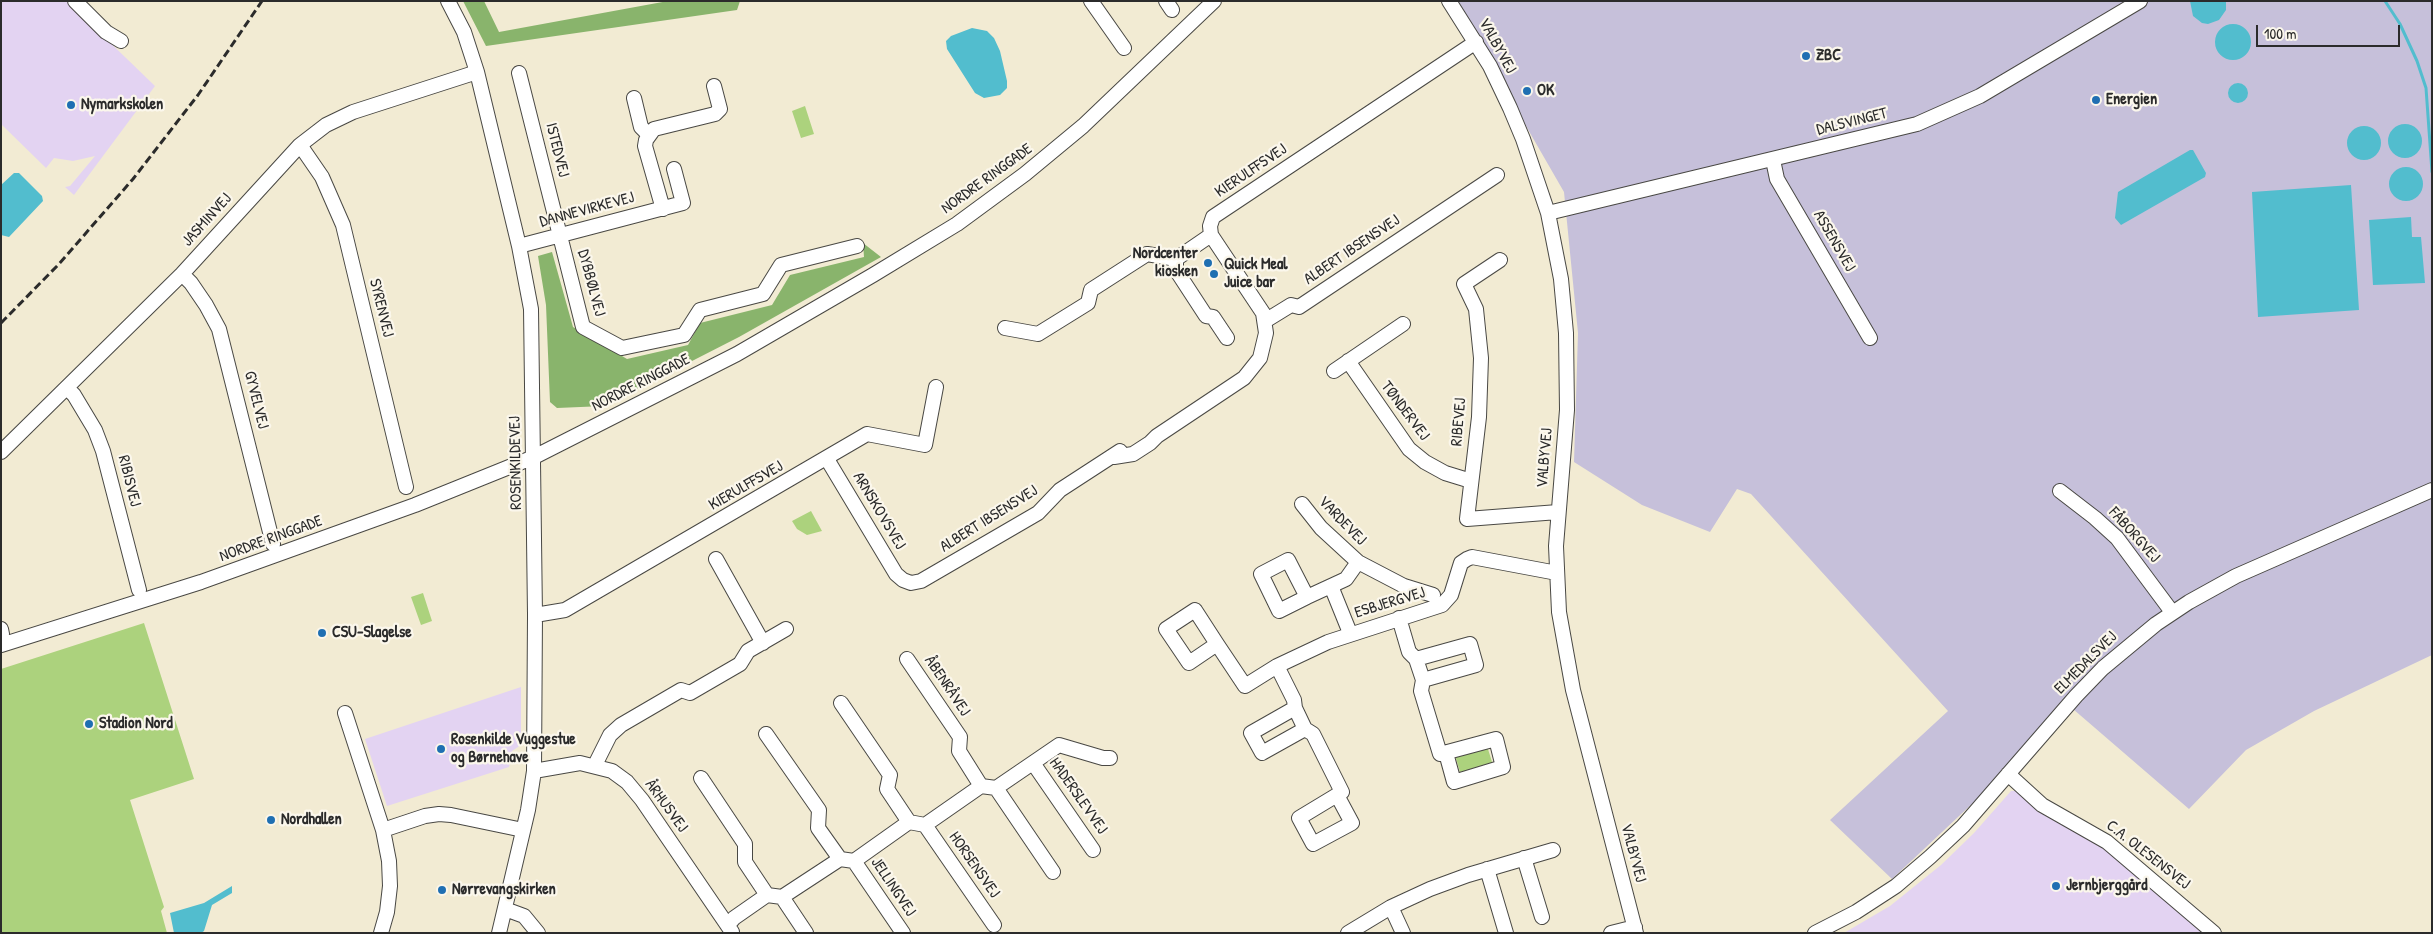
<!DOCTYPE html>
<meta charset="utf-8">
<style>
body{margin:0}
#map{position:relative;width:2433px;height:934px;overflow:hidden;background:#f2ebd3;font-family:"Patrick Hand",sans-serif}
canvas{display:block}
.frame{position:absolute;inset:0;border:2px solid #2b2b2b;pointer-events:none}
.scale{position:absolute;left:2256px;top:25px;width:144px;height:22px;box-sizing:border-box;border:2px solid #2b2b2b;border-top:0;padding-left:6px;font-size:15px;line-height:18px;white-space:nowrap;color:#2b2b2b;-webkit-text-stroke:4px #fbf7ec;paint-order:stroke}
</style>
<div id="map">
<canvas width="2433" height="934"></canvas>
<div class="frame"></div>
<div class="scale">100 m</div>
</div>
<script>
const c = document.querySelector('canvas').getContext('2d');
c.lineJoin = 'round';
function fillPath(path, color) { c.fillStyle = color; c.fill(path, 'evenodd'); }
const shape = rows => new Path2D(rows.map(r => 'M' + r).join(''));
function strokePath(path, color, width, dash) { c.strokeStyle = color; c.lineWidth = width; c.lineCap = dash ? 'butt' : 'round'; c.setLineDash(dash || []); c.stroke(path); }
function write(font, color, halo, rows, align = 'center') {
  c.font = font + ' "Patrick Hand",sans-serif'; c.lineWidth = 4.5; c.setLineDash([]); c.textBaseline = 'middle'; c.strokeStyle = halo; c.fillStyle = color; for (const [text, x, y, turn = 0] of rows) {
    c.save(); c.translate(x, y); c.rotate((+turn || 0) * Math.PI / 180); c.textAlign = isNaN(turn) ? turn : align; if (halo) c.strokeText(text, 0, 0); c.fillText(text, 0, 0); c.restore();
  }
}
fillPath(shape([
 [1,1,67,1,155,86,74,195,65,187,70,186,95,156,73,161,54,158,46,168,1,124],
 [521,687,521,745,512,751,509,767,387,806,365,739],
 [2011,791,2018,791,2122,861,2208,933,1844,933,1890,906,1941,865,1974,833]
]), '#e3d3f2');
fillPath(shape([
 [1454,1,2432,1,2432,655,2314,711,2246,750,2189,809,2073,709,1892,879,1830,820,1948,711,1751,494,1737,489,1710,532,1642,505,1574,462,1578,333,1564,192]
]), '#c6c0da');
fillPath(shape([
 [805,106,814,134,801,138,792,111],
 [811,511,822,531,807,535,797,529,792,521],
 [423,593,432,621,421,625,411,597],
 [144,623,194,779,130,800,164,907,161,911,167,933,1,933,1,669],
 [1487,746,1493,765,1460,772,1455,755]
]), '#acd27d');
fillPath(shape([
 [463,1,484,1,499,32,668,1,740,1,737,10,486,46],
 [863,243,881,257,739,337,604,406,557,408,550,402,546,305,538,256,552,252,573,327,627,359,688,345,700,323,772,305,790,275,864,257]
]), '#89b46c');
fillPath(shape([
 [2190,1,2226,1,2226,10,2219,20,2208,24,2202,23,2193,16],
 '2215 42a18 18 0 1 1 36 0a18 18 0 1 1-36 0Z',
 [972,28,987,31,994,38,1000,51,1007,81,1007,88,1000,95,984,98,975,93,947,49,946,41,951,36],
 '2228 93a10 10 0 1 1 20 0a10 10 0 1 1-20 0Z',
 '2388 141a17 17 0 1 1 34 0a17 17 0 1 1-34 0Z',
 '2347 143a17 17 0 1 1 34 0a17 17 0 1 1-34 0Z',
 [2190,150,2193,150,2206,173,2205,177,2121,225,2115,218,2118,192],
 '2389 184a17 17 0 1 1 34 0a17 17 0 1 1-34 0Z',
 [14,173,19,173,42,196,43,201,9,237,1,235,1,185],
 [2351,185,2359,310,2258,317,2252,192],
 [2411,217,2412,237,2421,237,2425,283,2373,285,2369,220],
 [232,886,232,893,212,905,204,931,201,933,174,933,170,913,204,903]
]), '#52bdce');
strokePath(shape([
 [2385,1,2400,24,2417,61,2426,88,2432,172]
]), '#52bdce', 3);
const minor = shape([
 [75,1,106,32,121,41],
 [448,1,464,32,477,72,519,246,531,309,535,615,534,771,528,810,499,933],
 [1091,1,1124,48],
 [1166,1,1172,10],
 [1449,1,1490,66,1510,108,1523,139,1548,213,1561,279,1566,333,1567,410,1556,546,1559,612,1573,690,1636,933],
 [519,73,583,327,622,348,684,335,700,310,763,294,781,265,857,246],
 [634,98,641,127,649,135],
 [300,145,322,177,343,225,406,487],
 [1773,160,1777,179,1870,338],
 [663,209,645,146,646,140,654,129,715,114,720,109,714,86],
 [1548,213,1917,124,1980,96,2140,1],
 [519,246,683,203,674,169],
 [1176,259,1176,270,1206,316,1213,317,1227,338],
 [1500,260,1464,284,1476,309,1481,358,1479,417,1467,519,1558,512],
 [182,274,191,283,206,305,219,329,273,544],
 [1265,321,1291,305,1299,307,1497,175],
 [1005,328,1038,334,1088,303,1091,290,1147,254,1176,259,1211,235],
 [1348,361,1409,449,1425,462,1445,473,1471,481],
 [1334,371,1403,324],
 [67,388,74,395,95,430,103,451,139,590],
 [1,452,182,274,300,145,326,125,353,112,477,72],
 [1114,457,1133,454,1150,443,1157,436,1244,378,1260,358,1266,333,1263,313,1211,235,1210,226,1213,217,1476,42],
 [827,459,896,574,903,580,911,583,921,581,1038,513,1060,490,1120,451],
 [2060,491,2095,518,2117,538,2172,612],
 [1302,504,1321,528,1358,562,1404,586,1433,595],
 [716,559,763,643],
 [1331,586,1350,633],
 [1307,597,1279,611,1261,574,1288,560,1307,597,1346,579,1358,562],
 [535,615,565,610,867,434,925,445,936,387],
 [1399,618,1409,652,1416,659,1423,680,1421,691,1440,754,1496,739,1503,767,1454,782,1446,753],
 [1,629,2,634],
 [1217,644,1189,663,1166,629,1195,610,1217,644,1245,686,1277,666,1328,642,1442,605,1451,595,1461,563,1467,559,1472,557,1557,573],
 [1,645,201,582,415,505,534,457,737,354,873,275,957,224,1025,174,1083,126,1214,1],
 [907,659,960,737,959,751,981,786],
 [1416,659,1470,644,1476,665,1423,680],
 [1277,666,1294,700,1295,708,1305,729,1313,734,1342,792,1299,818,1313,844,1352,823,1338,797],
 [841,703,890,775,887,789,909,822],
 [1295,708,1251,733,1262,753,1305,729],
 [345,713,383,830,389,861,390,886,387,912,381,933],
 [766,734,819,810,818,828,840,859],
 [1033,763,1093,850],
 [595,765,610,735,621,725,681,690,690,693,740,664,748,651,786,629],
 [534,771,580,763,612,771,627,782,642,800,732,932],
 [2008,774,2042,805,2107,842,2214,933],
 [701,778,745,844,745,862,767,895],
 [996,788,1053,872],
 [925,825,994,925],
 [383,830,425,816,439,814,451,815,523,830],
 [1524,858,1542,917],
 [854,861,903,933],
 [1487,869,1506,933],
 [782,897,806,933],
 [1391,907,1403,933],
 [505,909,524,916,538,933],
 [728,925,734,918,767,895,782,897,840,859,854,861,909,822,925,825,981,786,996,788,1059,745,1103,758,1110,758],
 [1348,933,1391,907,1430,889,1468,875,1553,850],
 [1611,933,1635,927],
 [1815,933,1856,912,1896,886,1930,857,1963,826,2076,696,2103,668,2156,624,2189,602,2236,576,2432,490]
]);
strokePath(minor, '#494844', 16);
strokePath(minor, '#fff', 14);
strokePath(shape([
 [1,323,59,264,133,179,198,95,262,1]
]), '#2b2b2b', 3, [8, 4]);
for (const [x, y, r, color] of [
 [1806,56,5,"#1f6fb2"],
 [1527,91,5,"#1f6fb2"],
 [2096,100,5,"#1f6fb2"],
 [71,105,5,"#1f6fb2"],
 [1208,263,5,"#1f6fb2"],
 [1214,274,5,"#1f6fb2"],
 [322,633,5,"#1f6fb2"],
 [89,724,5,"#1f6fb2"],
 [441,749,5,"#1f6fb2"],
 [271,820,5,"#1f6fb2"],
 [2056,886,5,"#1f6fb2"],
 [442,890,5,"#1f6fb2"]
]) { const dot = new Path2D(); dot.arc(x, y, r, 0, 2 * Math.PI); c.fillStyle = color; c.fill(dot); strokePath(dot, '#fbf7ec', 2); }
write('16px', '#2b2b2b', '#fbf7ec', [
 ["VALBYVEJ",1497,46,61],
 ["DALSVINGET",1852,122,-14],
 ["ISTEDVEJ",557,150,76],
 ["KIERULFFSVEJ",1251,171,-34],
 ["NORDRE RINGGADE",987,179,-36],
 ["DANNEVIRKEVEJ",587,210,-15],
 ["JASMINVEJ",207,220,-48],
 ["ASSENSVEJ",1834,241,60],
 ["ALBERT IBSENSVEJ",1352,250,-34],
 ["DYBBØLVEJ",591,283,75],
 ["SYRENVEJ",381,308,76],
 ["NORDRE RINGGADE",641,383,-27],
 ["GYVELVEJ",256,400,76],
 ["TØNDERVEJ",1405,411,53],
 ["RIBEVEJ",1459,422,-85],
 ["VALBYVEJ",1545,458,-85],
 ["ROSENKILDEVEJ",516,463,-91],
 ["RIBISVEJ",129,481,76],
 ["KIERULFFSVEJ",746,486,-30],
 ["ARNSKOVSVEJ",879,511,59],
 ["ALBERT IBSENSVEJ",989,519,-32],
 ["VARDEVEJ",1342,521,46],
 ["FÅBORGVEJ",2134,535,48],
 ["NORDRE RINGGADE",271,539,-20],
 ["ESBJERGVEJ",1390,603,-17],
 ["ELMEDALSVEJ",2086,663,-45],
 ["ÅBENRÅVEJ",947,686,56],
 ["HADERSLEVVEJ",1078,796,55],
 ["ÅRHUSVEJ",666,806,54],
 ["VALBYVEJ",1633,853,75],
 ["C.A. OLESENSVEJ",2148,855,38],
 ["HORSENSVEJ",974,865,55],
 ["JELLINGVEJ",893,887,56]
]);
write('bold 16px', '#2b2b2b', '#fbf7ec', [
 ["ZBC",1816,56],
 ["OK",1537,91],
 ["Energien",2106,100],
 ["Nymarkskolen",81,105],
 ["Nordcenter",1198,254,"right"],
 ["kiosken",1198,272,"right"],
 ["Quick Meal",1224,265],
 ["Juice bar",1224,283],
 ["CSU-Slagelse",332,633],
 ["Stadion Nord",99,724],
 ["Rosenkilde Vuggestue",451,740],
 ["og Børnehave",451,758],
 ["Nordhallen",281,820],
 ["Jernbjerggård",2066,886],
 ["Nørrevangskirken",452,890]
], 'left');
</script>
